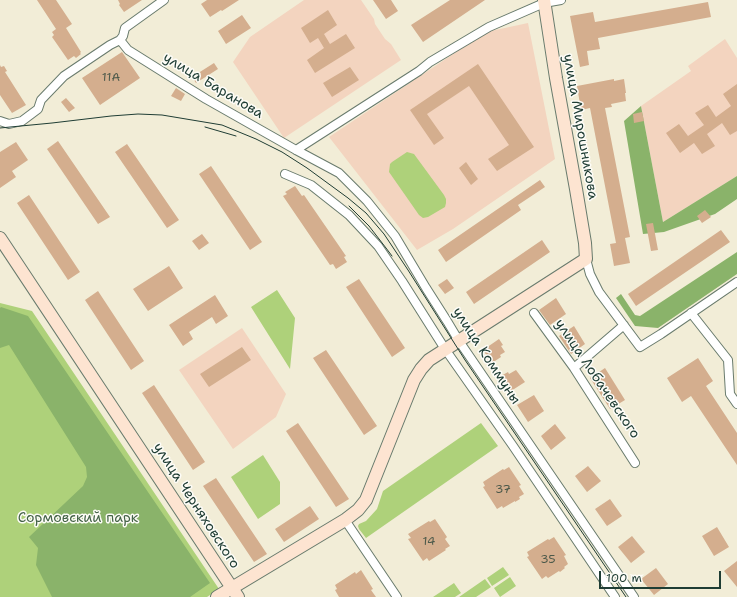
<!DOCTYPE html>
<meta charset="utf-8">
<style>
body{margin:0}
#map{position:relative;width:737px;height:597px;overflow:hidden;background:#f2edd7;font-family:"Shantell Sans",sans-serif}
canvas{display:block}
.scale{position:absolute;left:599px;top:571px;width:122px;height:18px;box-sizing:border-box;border:2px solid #1f3d34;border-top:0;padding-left:5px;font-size:12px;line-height:14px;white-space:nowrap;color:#1f3d34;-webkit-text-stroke:3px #fdfcf7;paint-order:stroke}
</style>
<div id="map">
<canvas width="737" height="597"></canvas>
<div class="scale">100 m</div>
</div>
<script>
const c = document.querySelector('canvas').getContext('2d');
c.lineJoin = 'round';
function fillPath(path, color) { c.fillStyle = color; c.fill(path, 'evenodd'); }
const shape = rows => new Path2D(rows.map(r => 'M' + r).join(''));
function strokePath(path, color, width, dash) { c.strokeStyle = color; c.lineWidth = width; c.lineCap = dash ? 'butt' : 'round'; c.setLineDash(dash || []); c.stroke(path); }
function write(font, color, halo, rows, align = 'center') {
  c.font = font + ' "Shantell Sans",sans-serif'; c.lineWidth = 3; c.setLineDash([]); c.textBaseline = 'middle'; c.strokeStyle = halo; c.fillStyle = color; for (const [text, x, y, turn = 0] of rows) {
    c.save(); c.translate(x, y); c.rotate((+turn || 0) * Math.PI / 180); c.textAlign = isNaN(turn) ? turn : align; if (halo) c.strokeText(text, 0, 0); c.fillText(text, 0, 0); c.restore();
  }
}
fillPath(shape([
 [304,0,361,0,374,19,375,24,385,39,391,44,401,60,284,138,233,62,250,37],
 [528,23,555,159,453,229,417,250,329,137,486,32],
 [725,39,737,58,737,176,663,222,641,106,691,71,688,66],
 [242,328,286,394,276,417,233,449,179,370]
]), '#f3d4bf');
fillPath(shape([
 [407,152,414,154,444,195,446,199,446,203,445,207,428,217,423,218,419,215,389,172,390,164,392,162],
 [277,290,295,318,290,369,251,307],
 [0,303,32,311,219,589,207,597,0,597],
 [481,423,498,446,366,538,359,529,358,526,359,524,366,521,377,509,383,491],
 [263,455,280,482,280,504,258,519,231,477],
 [503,567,509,575,492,586,487,578],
 [510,577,516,586,500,597,494,588],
 [485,579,491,587,476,597,459,597],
 [454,583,461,593,455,597,433,597]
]), '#aed17a');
fillPath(shape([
 [641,106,663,222,737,176,737,199,715,214,664,232,643,234,624,121],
 [737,252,737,274,658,328,635,326,616,298,621,294,635,315,640,316],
 [1,307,28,316,210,583,190,597,52,597,36,565,38,548,29,537,83,486,87,477,86,467,9,345,0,348,0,308]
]), '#8ab36a');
fillPath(shape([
 [37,0,56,0,72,24,66,28,81,52,80,53,81,54,76,58,74,56,68,60,52,37,54,35,52,32,56,29],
 [118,0,142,0,124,12,119,5,120,4],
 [207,0,239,0,222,11,221,10,210,17,201,4],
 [373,0,391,0,398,11,386,19],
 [450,0,485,0,423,42,411,25],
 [708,2,711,17,598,38,600,49,587,51,589,65,580,67,570,16,593,12,595,22],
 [328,10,337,25,324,34,330,44,346,34,355,48,315,73,307,60,324,48,318,38,310,43,301,28],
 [242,15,251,28,226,44,218,31],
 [122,52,140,78,100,105,82,78],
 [214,63,218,69,196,83,192,77],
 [478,64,534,147,497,171,488,159,509,145,469,86,427,114,444,138,434,145,410,110],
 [0,65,1,67,4,66,7,71,5,72,26,105,12,113,0,95],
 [350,67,359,80,332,97,323,83],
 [614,79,614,81,624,79,626,93,625,93,626,101,611,104,612,107,605,108,630,237,625,238,630,263,614,266,610,244,616,243,590,108,581,110,577,86],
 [737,84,737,131,730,135,722,123,707,134,715,146,702,154,694,143,680,153,666,133,679,124,688,136,704,125,695,113,708,105,716,117,731,106,723,94],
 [176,88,185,94,181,101,171,96],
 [66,98,75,108,69,112,61,102],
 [642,112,644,121,634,123,633,114],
 [58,141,110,217,98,224,47,149],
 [16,142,28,160,12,171,16,177,0,188,0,152],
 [127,144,179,220,167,228,115,152],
 [466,162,478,179,471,185,459,168],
 [211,166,262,242,250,250,199,174],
 [540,180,545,187,518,205,521,210,446,262,438,250],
 [295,186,302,196,304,195,346,256,344,257,347,262,336,269,333,264,330,265,283,196,287,194,285,192],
 [29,195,80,272,68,280,17,203],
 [705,210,711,217,702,223,697,216],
 [653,223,658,250,651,251,646,224],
 [721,230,730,242,636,306,628,294],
 [202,234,209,243,199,250,192,241],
 [542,240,550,252,474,304,466,292],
 [169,266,183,288,148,311,133,289],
 [359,279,405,348,392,357,346,287],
 [447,279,454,288,445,294,438,285],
 [98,291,144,361,131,370,85,300],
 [215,295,228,316,216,324,212,317,189,332,193,339,183,346,169,325],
 [556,298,566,314,550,325,539,310],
 [574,326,585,344,571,354,559,336],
 [499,339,503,345,501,346,505,352,500,355,501,357,492,363,483,350],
 [242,347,251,360,209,387,200,374],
 [326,350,377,426,364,435,313,358],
 [698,358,713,381,706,386,737,433,737,465,691,396,682,402,667,378],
 [605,368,625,400,610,409,590,378],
 [516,370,525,382,511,391,501,376,508,372,509,374],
 [154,385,205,462,193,470,142,393],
 [534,395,544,411,528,422,517,405],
 [298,423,349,499,336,507,286,431],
 [555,424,566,438,551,450,541,436],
 [588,466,601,481,587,492,575,476],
 [509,467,521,485,519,486,524,494,519,497,520,499,515,502,515,501,503,508,502,506,497,509,483,487,485,486,483,482,503,469,504,470],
 [216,478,267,554,254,562,203,486],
 [610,499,622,516,607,526,595,509],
 [310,506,319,519,284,542,275,529],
 [435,519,447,537,445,539,450,546,445,549,446,550,429,561,427,558,423,561,408,539,411,538,408,534,429,521,430,522],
 [717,527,729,547,714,556,702,536],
 [632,536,645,552,631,563,618,547],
 [554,537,566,555,564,556,568,564,564,567,565,568,560,572,559,571,548,578,546,576,542,579,527,557,529,556,527,552,548,539,549,540],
 [737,561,737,587,724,571],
 [656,568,668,584,654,595,641,579],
 [361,570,373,589,371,590,376,597,339,597,335,590,337,589,335,585,355,572,356,574]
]), '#d4ae8e');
const street = shape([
 [120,40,128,50,206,99,296,150,339,173,367,201,395,236,426,288,447,321,459,341,634,597],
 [0,121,9,124,22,121,38,109,41,100,64,76,110,45,120,40,123,36,125,28,164,0],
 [296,150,419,71,430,62,489,27,544,3,561,0],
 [285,174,311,185,349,215,378,246,402,281,445,349,513,446,615,597],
 [586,259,590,274,599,292,640,347,661,334,737,282],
 [534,313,574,368,635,463],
 [691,313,728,360,730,394,737,404],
 [574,368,624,325],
 [345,520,397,597]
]);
const secondary = shape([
 [0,238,238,597],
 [217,597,345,520,358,510,366,500,414,380,421,369,429,360,586,259,585,243,576,189,556,78,544,0]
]);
strokePath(street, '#697b6d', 10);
strokePath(secondary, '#697b6d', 14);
strokePath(street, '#fff', 8);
strokePath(secondary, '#fde4d1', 12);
strokePath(shape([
 [205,127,236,136],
 [0,128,52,123,111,116,138,114,162,115,222,125,256,139,282,152,307,168,348,198,366,213,384,234,408,270,465,360,626,597],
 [349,206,369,226,386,248,392,256]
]), '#1f3d34', 1);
write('12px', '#4c594a', null, [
 ["11А",111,78],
 ["37",503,490],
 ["14",429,542],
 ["35",548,560]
]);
write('14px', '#1f3d34', '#fdfcf7', [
 ["улица Баранова",213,86,31],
 ["улица Мирошникова",580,127,80],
 ["улица Коммуны",486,356,57],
 ["улица Лобачевского",597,379,56],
 ["улица Черняховского",196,506,57]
]);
write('14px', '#436246', '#fdfcf7', [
 ["Сормовский парк",78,518]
]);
</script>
